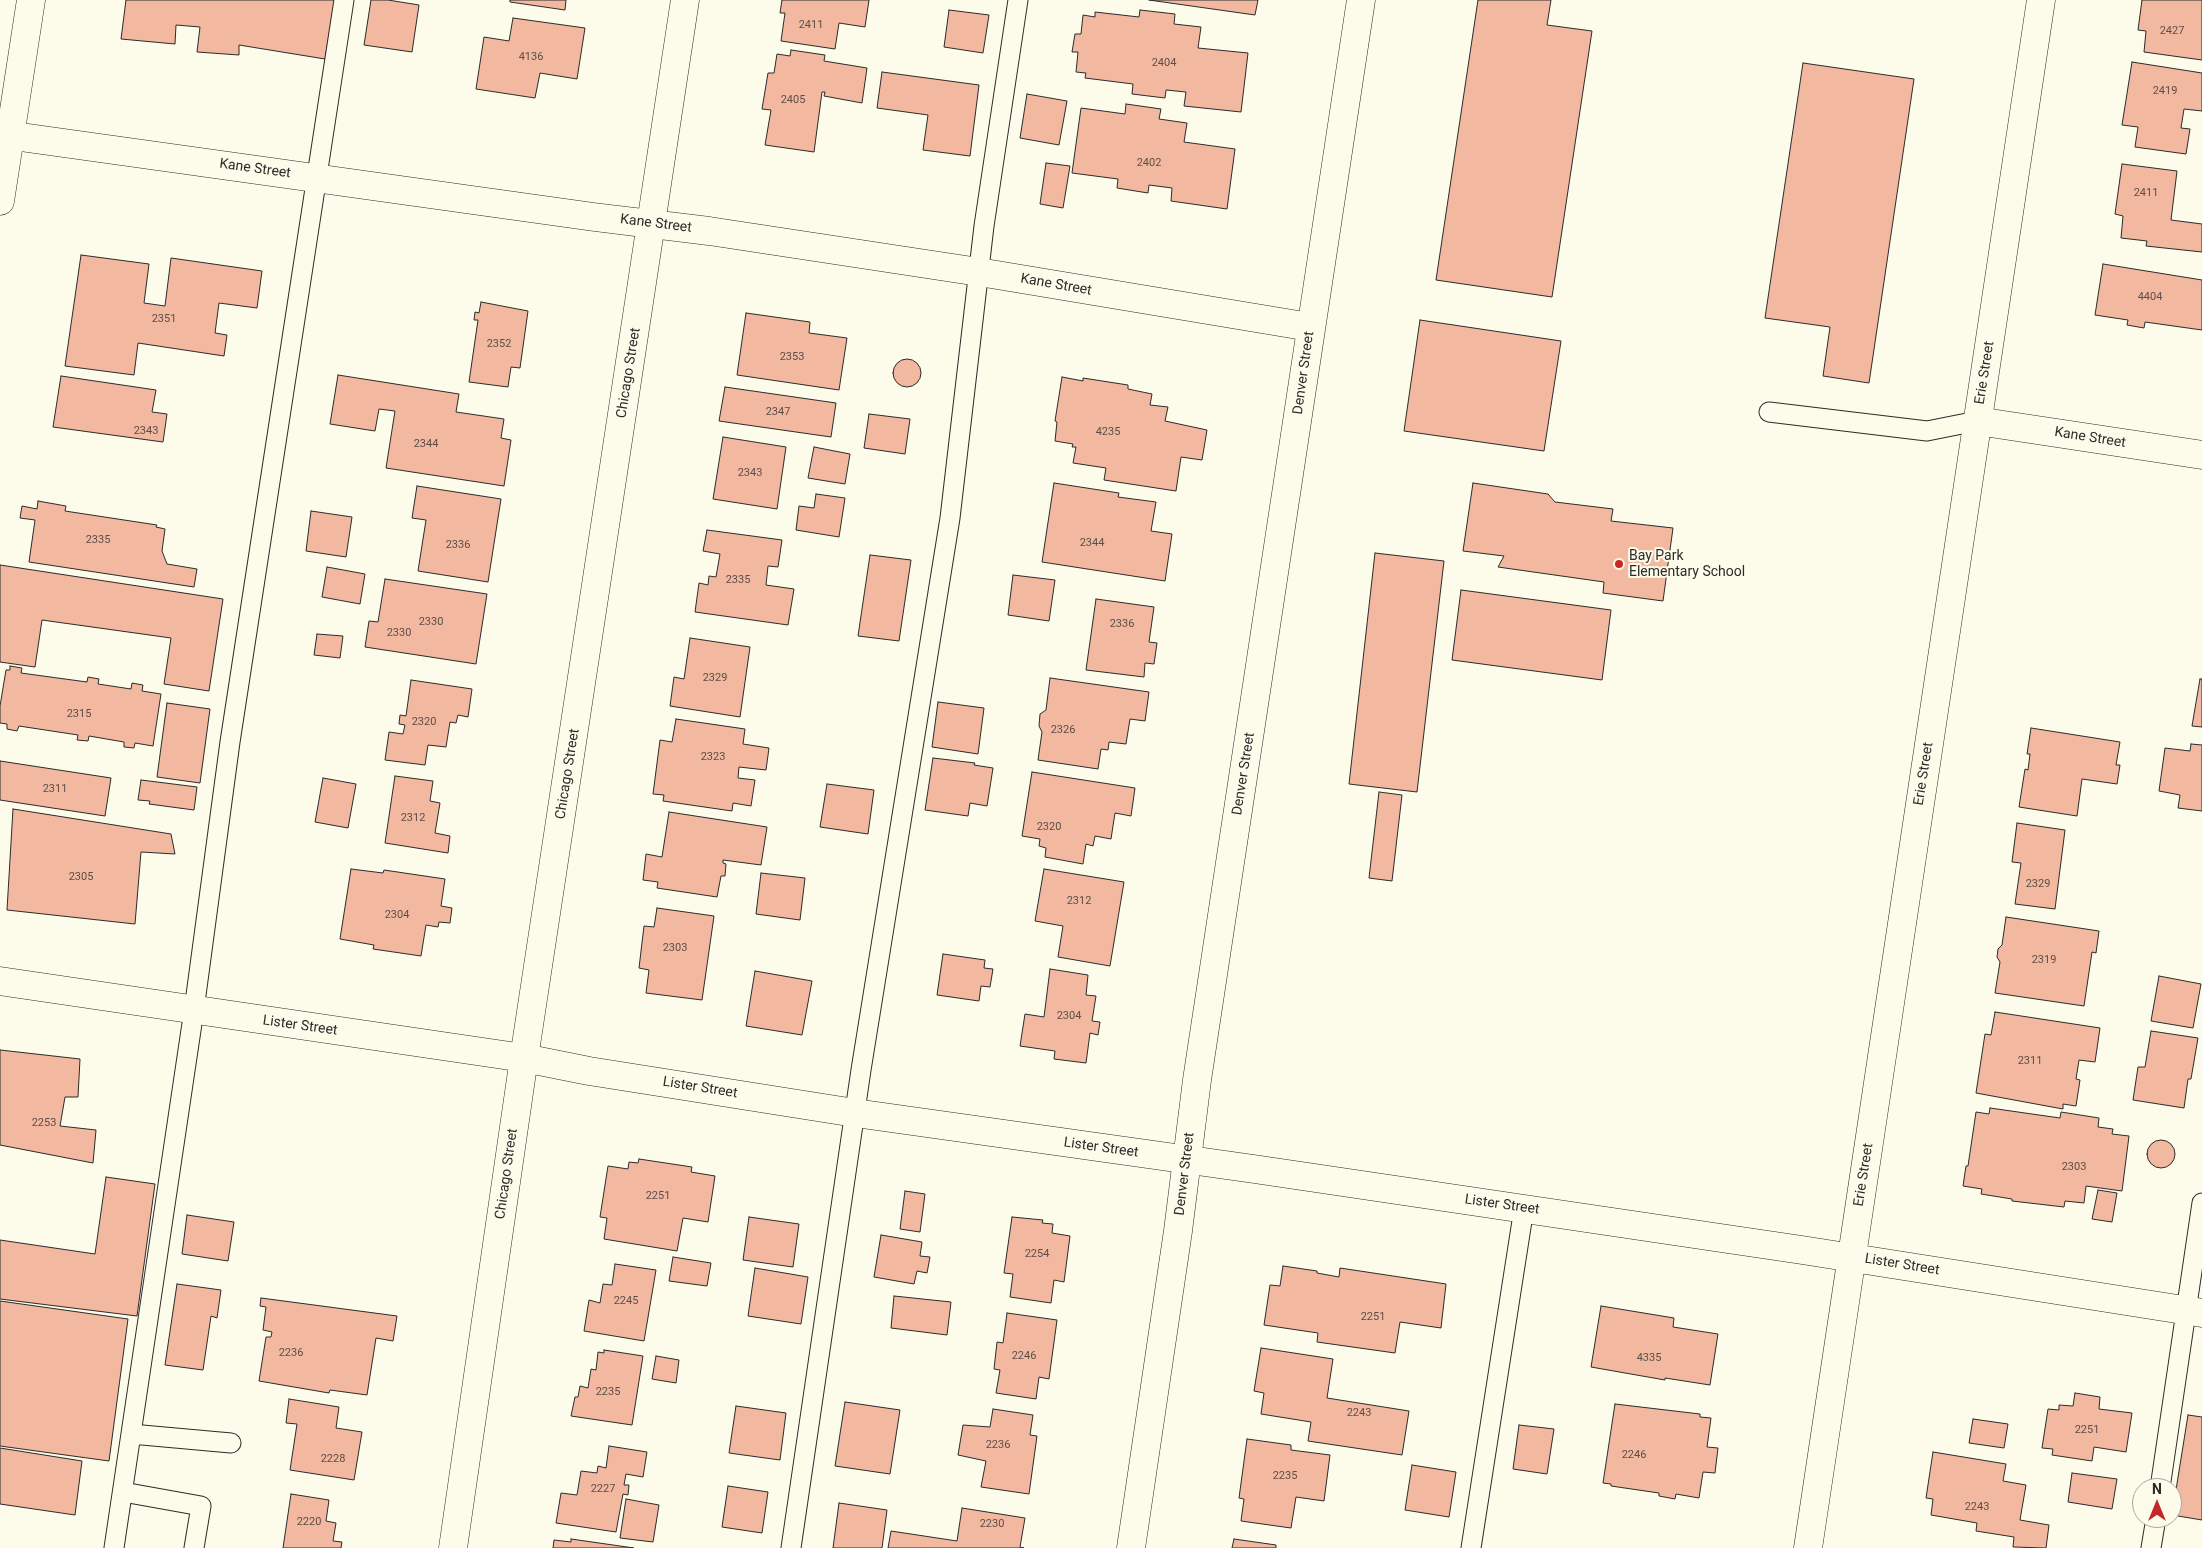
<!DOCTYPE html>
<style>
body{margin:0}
#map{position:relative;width:2202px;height:1548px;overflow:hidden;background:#fdfbea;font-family:Roboto,sans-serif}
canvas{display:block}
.north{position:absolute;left:2132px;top:1478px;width:50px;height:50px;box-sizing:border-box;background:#fdfbea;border:1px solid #a9a89e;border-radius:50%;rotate:0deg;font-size:14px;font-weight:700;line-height:20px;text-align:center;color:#2b2b2b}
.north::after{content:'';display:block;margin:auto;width:18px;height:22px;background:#c62828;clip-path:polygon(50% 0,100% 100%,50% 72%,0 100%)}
</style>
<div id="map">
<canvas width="2202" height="1548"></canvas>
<div class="north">N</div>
</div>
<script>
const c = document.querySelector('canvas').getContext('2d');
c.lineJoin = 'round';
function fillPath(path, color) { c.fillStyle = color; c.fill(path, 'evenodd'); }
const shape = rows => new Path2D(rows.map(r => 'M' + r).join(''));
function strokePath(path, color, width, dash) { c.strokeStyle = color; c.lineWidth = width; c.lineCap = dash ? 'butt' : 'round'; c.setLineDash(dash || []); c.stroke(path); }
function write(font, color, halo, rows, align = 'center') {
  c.font = font + ' Roboto,sans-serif'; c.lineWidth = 4; c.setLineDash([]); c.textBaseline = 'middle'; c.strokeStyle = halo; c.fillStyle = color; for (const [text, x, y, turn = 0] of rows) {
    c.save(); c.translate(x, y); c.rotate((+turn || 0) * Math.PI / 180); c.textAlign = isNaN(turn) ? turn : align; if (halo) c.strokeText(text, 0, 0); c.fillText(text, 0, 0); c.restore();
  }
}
const building = shape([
 [126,0,335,0,325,59,239,45,239,55,197,52,200,27,176,25,175,44,121,39,126,0],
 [371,0,388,0,419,5,412,52,364,45,371,0],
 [510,0,566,0,565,10,510,2,510,0],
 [782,0,869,0,865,27,839,23,835,49,781,41,785,13,780,13,782,0],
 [1149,0,1258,0,1255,15,1149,0],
 [1478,0,1551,0,1547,25,1592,31,1552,297,1436,280,1478,0],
 [2142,0,2202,0,2202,60,2144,52,2146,31,2138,30,2142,0],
 [949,10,989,15,983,53,944,47,949,10],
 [1140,10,1175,14,1174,24,1201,27,1198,48,1248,53,1241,112,1184,106,1186,92,1166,90,1165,98,1132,94,1133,84,1085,78,1086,73,1076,72,1078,52,1072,52,1075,34,1081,34,1083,15,1095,17,1095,12,1139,17,1140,10],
 [513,18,585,28,577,79,540,73,535,98,476,89,484,37,509,41,513,18],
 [791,50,825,55,824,61,867,68,862,103,824,96,825,92,822,92,814,152,765,145,771,110,762,109,768,73,774,73,777,54,790,56,791,50],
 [2132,62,2202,73,2202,111,2184,109,2181,128,2190,129,2186,154,2135,147,2138,127,2122,125,2132,62],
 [1803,63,1914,79,1869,383,1823,376,1830,327,1765,318,1803,63],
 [882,72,979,85,970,156,923,150,928,115,877,108,882,72],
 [1027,94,1067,101,1059,145,1020,138,1027,94],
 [1126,104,1161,109,1159,119,1187,123,1184,142,1235,149,1227,209,1171,201,1172,188,1149,185,1148,193,1117,188,1118,179,1072,173,1081,108,1125,114,1126,104],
 [1046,163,1070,166,1063,208,1040,204,1046,163],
 [2122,164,2177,171,2171,220,2202,224,2202,252,2146,246,2147,241,2121,238,2123,216,2115,214,2122,164],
 [81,255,149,264,144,303,165,306,171,258,262,271,257,308,219,303,215,333,227,335,224,356,138,343,134,375,65,366,81,255],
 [2103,264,2202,280,2202,330,2145,322,2144,328,2127,325,2128,320,2095,315,2103,264],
 [481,302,528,311,520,368,511,367,508,387,469,382,478,320,474,320,475,312,479,313,481,302],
 [746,313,810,322,809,333,847,338,839,390,737,375,746,313],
 [1420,320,1561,341,1544,451,1404,431,1420,320],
 '893 373a14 14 0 1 1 28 0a14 14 0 1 1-28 0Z',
 [338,375,459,394,456,412,504,419,501,438,511,440,504,486,386,468,395,411,379,409,375,431,330,424,338,375],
 [61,376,156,390,152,412,167,414,163,442,53,427,61,376],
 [1062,377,1083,381,1083,378,1128,385,1128,389,1152,394,1150,405,1168,407,1165,421,1207,430,1202,460,1181,457,1176,491,1104,480,1106,468,1073,463,1076,447,1072,447,1073,444,1055,441,1057,422,1055,421,1062,377],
 [725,387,836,403,831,437,719,421,725,387],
 [869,414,910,419,905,454,864,448,869,414],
 [723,437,786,447,777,509,713,499,723,437],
 [814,447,850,454,845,484,808,478,814,447],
 [1054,483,1119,493,1118,497,1156,502,1151,531,1172,534,1165,581,1042,562,1054,483],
 [1473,483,1548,494,1555,502,1613,509,1611,521,1673,528,1663,601,1603,593,1604,582,1498,567,1504,556,1463,551,1473,483],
 [417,486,501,499,488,582,418,571,426,520,412,518,417,486],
 [816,494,845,498,839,537,796,530,799,506,814,508,816,494],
 [38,501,66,506,65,511,157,525,156,527,165,529,162,551,167,564,197,569,194,587,29,562,35,520,20,518,22,506,37,509,38,501],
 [311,511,352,517,346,557,306,551,311,511],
 [707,530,782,540,778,567,768,566,766,585,794,589,788,625,695,612,699,583,708,585,709,576,716,577,720,554,703,551,707,530],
 [1375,553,1444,561,1417,792,1349,784,1375,553],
 [870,555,911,560,899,641,858,636,870,555],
 [0,565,223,599,209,691,164,684,171,638,42,620,35,667,0,662,0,565],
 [327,567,365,574,360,604,322,597,327,567],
 [1013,575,1055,580,1049,621,1008,615,1013,575],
 [385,579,487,594,476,664,365,647,369,621,378,622,385,579],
 [1461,590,1611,610,1602,680,1452,660,1461,590],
 [1096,599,1154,607,1149,642,1157,643,1154,664,1145,663,1144,677,1086,670,1096,599],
 [317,634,343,636,340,658,314,655,317,634],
 [690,638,750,647,740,717,670,706,674,677,684,679,690,638],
 [10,666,22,668,21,673,87,682,88,677,99,679,98,684,131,689,132,683,143,685,142,691,161,694,153,746,135,743,134,748,124,747,124,742,89,736,88,741,77,740,78,735,19,726,17,731,7,729,7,724,0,723,0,706,6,670,10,670,10,666],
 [1050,678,1149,692,1145,721,1130,719,1126,744,1109,742,1108,750,1101,749,1098,769,1038,760,1042,732,1039,726,1040,714,1046,710,1050,678],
 [2200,679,2202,679,2202,727,2192,726,2200,679],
 [411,680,472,689,468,717,458,715,456,723,450,722,446,747,428,745,425,765,385,760,389,732,403,734,405,725,399,724,400,715,406,716,411,680],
 [938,702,984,708,978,754,932,747,938,702],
 [167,703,210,709,200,783,157,777,167,703],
 [676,719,745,729,743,744,769,748,766,770,739,767,738,778,755,780,751,806,733,803,732,811,663,801,664,795,653,794,660,740,672,742,676,719],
 [2031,728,2120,742,2116,765,2120,765,2117,784,2082,779,2077,816,2019,807,2025,769,2028,770,2030,754,2027,754,2031,728],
 [2191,744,2202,745,2202,811,2178,808,2180,795,2159,791,2165,748,2190,751,2191,744],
 [933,758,975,763,974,765,993,768,987,806,970,803,968,816,925,810,933,758],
 [0,761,111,778,105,816,0,800,0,761],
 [1032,772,1135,788,1131,816,1115,813,1111,839,1095,836,1093,846,1086,844,1083,864,1045,857,1046,848,1039,846,1040,839,1022,836,1032,772],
 [395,776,433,781,430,801,440,803,435,833,450,836,448,853,385,843,395,776],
 [323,778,356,784,348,828,315,822,323,778],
 [141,780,197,787,194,810,149,804,150,801,138,800,141,780],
 [827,784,874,790,868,834,820,827,827,784],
 [1379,792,1402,795,1392,881,1369,878,1379,792],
 [13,809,171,834,175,854,141,852,135,924,7,910,13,809],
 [669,812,767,827,761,865,723,860,723,863,726,864,725,876,721,876,717,897,657,888,658,882,643,880,646,854,662,857,669,812],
 [2017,823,2065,830,2055,909,2015,904,2021,863,2012,862,2017,823],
 [351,869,383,873,384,870,445,879,441,906,452,908,450,923,439,922,438,927,426,925,421,956,373,949,374,945,340,939,351,869],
 [1044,869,1124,882,1110,966,1058,957,1063,926,1035,921,1044,869],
 [761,873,805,878,800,920,756,914,761,873],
 [657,908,714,916,702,1000,646,993,649,970,639,968,644,926,654,927,657,908],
 [2006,917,2099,931,2096,953,2092,952,2084,1006,1995,993,2000,962,1997,957,1998,949,2002,945,2006,917],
 [943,954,985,960,984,968,993,969,990,987,981,986,979,1001,937,995,943,954],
 [1050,969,1088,975,1086,995,1096,996,1092,1021,1100,1022,1098,1035,1090,1033,1086,1063,1054,1059,1055,1051,1020,1046,1025,1014,1044,1017,1050,969],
 [755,971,812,981,802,1035,746,1026,755,971],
 [2159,976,2201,984,2193,1028,2151,1021,2159,976],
 [1995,1012,2100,1028,2095,1062,2079,1060,2076,1079,2080,1080,2076,1106,2063,1104,2063,1109,1976,1093,1985,1034,1991,1035,1995,1012],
 [2151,1031,2198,1038,2191,1079,2188,1079,2184,1108,2133,1100,2138,1067,2145,1067,2151,1031],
 [0,1050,80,1059,78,1097,65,1097,60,1126,96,1130,93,1163,0,1145,0,1050],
 [1990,1108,2060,1118,2061,1112,2099,1118,2098,1127,2113,1129,2112,1134,2129,1136,2122,1191,2086,1186,2084,1203,2065,1201,2064,1207,2012,1201,2012,1199,1981,1194,1982,1189,1963,1186,1966,1166,1968,1166,1976,1112,1989,1114,1990,1108],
 '2147 1154a14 14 0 1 1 28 0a14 14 0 1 1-28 0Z',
 [639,1159,692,1167,691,1172,715,1176,708,1222,683,1218,677,1251,604,1239,607,1218,600,1217,608,1166,628,1169,629,1162,638,1163,639,1159],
 [106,1177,155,1184,137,1316,0,1299,0,1240,95,1254,106,1177],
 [2098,1190,2117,1193,2112,1222,2092,1219,2098,1190],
 [905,1191,925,1194,920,1232,900,1229,905,1191],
 [187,1215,234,1222,228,1261,182,1254,187,1215],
 [749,1217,799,1224,793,1267,743,1260,749,1217],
 [1012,1217,1043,1220,1042,1223,1053,1224,1052,1233,1070,1236,1064,1282,1054,1280,1051,1303,1010,1297,1013,1274,1004,1273,1012,1217],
 [881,1235,922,1242,920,1256,930,1257,927,1273,917,1271,914,1284,874,1277,881,1235],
 [673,1257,711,1263,707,1286,669,1281,673,1257],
 [615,1264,656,1270,644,1341,584,1331,589,1300,600,1303,603,1284,612,1285,615,1264],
 [1283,1266,1317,1271,1317,1273,1339,1277,1340,1268,1446,1284,1441,1328,1400,1322,1395,1353,1317,1342,1318,1333,1264,1325,1270,1285,1280,1286,1283,1266],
 [755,1268,808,1277,801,1324,748,1316,755,1268],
 [177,1284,221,1290,217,1318,211,1316,203,1370,165,1365,177,1284],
 [894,1296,951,1302,947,1335,891,1328,894,1296],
 [261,1298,397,1316,393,1341,376,1338,367,1395,330,1390,329,1393,259,1381,266,1337,271,1337,272,1332,263,1330,266,1307,260,1306,261,1298],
 [0,1301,128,1319,109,1461,0,1446,0,1301],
 [1601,1306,1674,1318,1673,1327,1718,1334,1710,1385,1665,1378,1665,1380,1591,1367,1601,1306],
 [1007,1313,1057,1320,1049,1379,1039,1377,1036,1399,996,1393,1000,1370,994,1369,997,1342,1003,1343,1007,1313],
 [1261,1348,1333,1359,1327,1398,1409,1411,1402,1455,1308,1441,1311,1422,1261,1414,1264,1393,1254,1391,1261,1348],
 [604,1350,643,1356,632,1425,571,1416,575,1397,578,1397,580,1386,588,1388,591,1369,596,1370,598,1352,604,1353,604,1350],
 [656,1356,679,1360,676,1383,652,1379,656,1356],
 [2075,1393,2100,1397,2099,1409,2132,1413,2126,1452,2094,1447,2092,1461,2052,1455,2053,1449,2042,1448,2048,1409,2059,1410,2059,1405,2073,1406,2075,1393],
 [289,1399,339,1407,336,1428,362,1432,354,1480,290,1470,297,1424,286,1423,289,1399],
 [845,1402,900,1410,890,1474,835,1466,845,1402],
 [1615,1404,1700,1414,1700,1417,1711,1418,1707,1447,1718,1448,1715,1473,1703,1472,1699,1498,1676,1494,1675,1499,1659,1496,1659,1493,1611,1486,1611,1484,1603,1483,1615,1404],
 [736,1406,786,1413,780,1460,729,1453,736,1406],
 [993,1409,1033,1415,1030,1435,1037,1436,1029,1494,981,1487,986,1461,958,1455,963,1425,990,1427,993,1409],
 [2188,1415,2202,1417,2202,1520,2172,1515,2188,1415],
 [1973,1419,2008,1424,2004,1448,1969,1443,1973,1419],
 [1519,1425,1554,1429,1547,1474,1513,1469,1519,1425],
 [1247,1439,1291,1445,1291,1450,1330,1455,1324,1501,1296,1497,1291,1528,1241,1521,1244,1499,1239,1498,1247,1439],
 [609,1446,647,1452,643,1477,626,1474,624,1485,629,1485,628,1495,623,1494,616,1532,556,1523,561,1493,577,1495,581,1471,597,1473,598,1466,606,1468,609,1446],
 [0,1448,82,1461,75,1515,0,1504,0,1448],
 [1933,1452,2006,1464,2003,1481,2026,1485,2020,1520,2049,1525,2046,1548,2013,1547,2014,1537,1976,1531,1977,1523,1931,1515,1933,1499,1926,1498,1933,1452],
 [1412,1465,1456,1472,1449,1517,1405,1510,1412,1465],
 [2072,1473,2117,1479,2112,1509,2068,1502,2072,1473],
 [728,1486,768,1492,762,1533,722,1527,728,1486],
 [291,1494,329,1500,326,1521,336,1523,333,1541,342,1542,341,1548,283,1548,291,1494],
 [626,1499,659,1505,653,1542,620,1538,626,1499],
 [839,1503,887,1510,882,1548,833,1548,839,1503],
 [962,1508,1025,1518,1020,1547,1024,1548,888,1548,891,1531,957,1541,962,1508],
 [571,1539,634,1548,553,1548,554,1540,571,1542,571,1539],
 [1234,1539,1276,1545,1276,1548,1232,1548,1234,1539]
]);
fillPath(building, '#f2b8a0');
strokePath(building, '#2b2b2b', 1);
const lane = shape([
 [1769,412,1927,431,1977,421],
 [131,1434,231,1443],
 [2160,1488,2202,1203],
 [123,1492,201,1506,194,1548],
 [114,1548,194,1010,230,742,344,0],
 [791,1548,861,1070,950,518,984,226,1018,0],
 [1471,1548,1524,1208],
 [2151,1548,2156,1518]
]);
const street = shape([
 [0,134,594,217,709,231,979,272,1310,327],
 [1977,421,2202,455],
 [0,981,524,1058,589,1071,855,1113,1254,1169,1802,1250,2202,1313],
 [453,1548,524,1058,685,0],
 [1808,1548,2041,0]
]);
const secondary = shape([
 [1131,1548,1178,1231,1197,1080,1361,0]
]);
const primary = shape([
 [0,201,31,0]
]);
strokePath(lane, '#2b2b2b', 21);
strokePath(street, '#2b2b2b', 29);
strokePath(secondary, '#2b2b2b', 29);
strokePath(primary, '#2b2b2b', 29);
strokePath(lane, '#fdfbea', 19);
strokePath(street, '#fdfbea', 28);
strokePath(secondary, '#fdfbea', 28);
strokePath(primary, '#fdfbea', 28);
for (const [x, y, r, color] of [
 [1619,564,5,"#c62828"]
]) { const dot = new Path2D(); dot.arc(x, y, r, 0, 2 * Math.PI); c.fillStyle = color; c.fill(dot); strokePath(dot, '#fdfbea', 2); }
write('11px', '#5d4e48', null, [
 ["2411",811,25],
 ["2427",2172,31],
 ["4136",531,57],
 ["2404",1164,63],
 ["2419",2165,91],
 ["2405",793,100],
 ["2402",1149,163],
 ["2411",2146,193],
 ["4404",2150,297],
 ["2351",164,319],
 ["2352",499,344],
 ["2353",792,357],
 ["2347",778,412],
 ["2343",146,431],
 ["4235",1108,432],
 ["2344",426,444],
 ["2343",750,473],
 ["2335",98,540],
 ["2344",1092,543],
 ["2336",458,545],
 ["2335",738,580],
 ["2330",431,622],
 ["2336",1122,624],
 ["2330",399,633],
 ["2329",715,678],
 ["2315",79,714],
 ["2320",424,722],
 ["2326",1063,730],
 ["2323",713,757],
 ["2311",55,789],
 ["2312",413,818],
 ["2320",1049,827],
 ["2305",81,877],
 ["2329",2038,884],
 ["2312",1079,901],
 ["2304",397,915],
 ["2303",675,948],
 ["2319",2044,960],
 ["2304",1069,1016],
 ["2311",2030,1061],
 ["2253",44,1123],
 ["2303",2074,1167],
 ["2251",658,1196],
 ["2254",1037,1254],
 ["2245",626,1301],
 ["2251",1373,1317],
 ["2236",291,1353],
 ["2246",1024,1356],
 ["4335",1649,1358],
 ["2235",608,1392],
 ["2243",1359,1413],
 ["2251",2087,1430],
 ["2236",998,1445],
 ["2246",1634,1455],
 ["2228",333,1459],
 ["2235",1285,1476],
 ["2227",603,1489],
 ["2243",1977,1507],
 ["2220",309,1522],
 ["2230",992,1524]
]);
write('14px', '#2b2b2b', '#fdfbea', [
 ["Kane Street",255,169,8],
 ["Kane Street",656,224,7],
 ["Kane Street",1056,285,10],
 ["Chicago Street",629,373,-81],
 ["Denver Street",1304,373,-82],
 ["Erie Street",1985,373,-81],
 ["Kane Street",2090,438,9],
 ["Chicago Street",568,774,-81],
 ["Denver Street",1244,774,-81],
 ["Erie Street",1924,774,-81],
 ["Lister Street",300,1026,8],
 ["Lister Street",700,1088,9],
 ["Lister Street",1101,1148,8],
 ["Chicago Street",507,1174,-82],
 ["Denver Street",1185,1174,-83],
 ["Erie Street",1864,1175,-81],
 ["Lister Street",1502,1205,8],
 ["Lister Street",1902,1265,9]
]);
write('14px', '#2b2b2b', '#fdfbea', [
 ["Bay Park",1629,556],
 ["Elementary School",1629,572]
], 'left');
</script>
